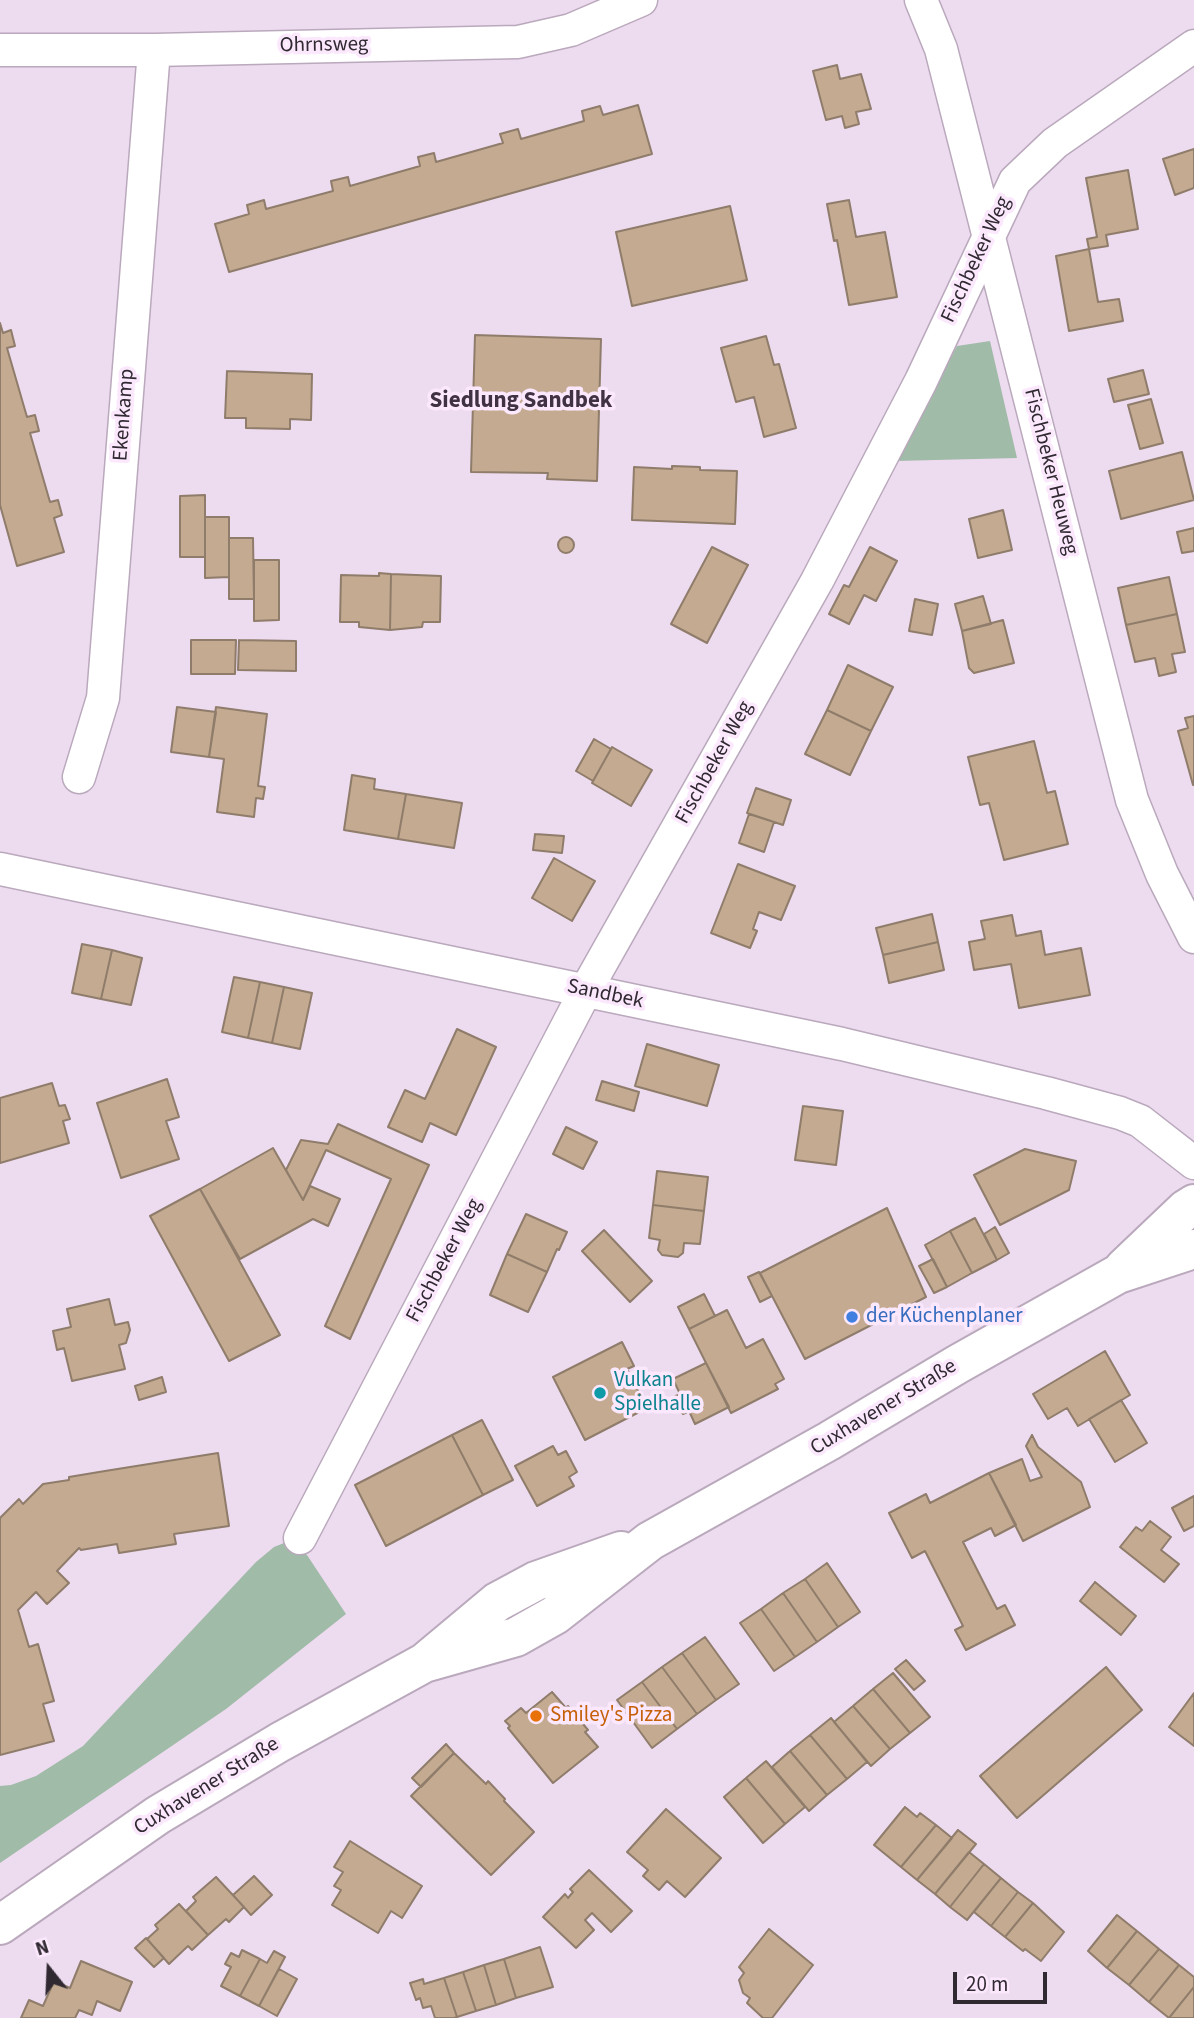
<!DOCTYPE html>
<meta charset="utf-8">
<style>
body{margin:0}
#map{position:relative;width:1194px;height:2018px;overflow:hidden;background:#eddbf0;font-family:"Source Sans 3",sans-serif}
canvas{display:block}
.north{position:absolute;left:14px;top:1934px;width:70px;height:70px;-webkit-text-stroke:5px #fbe8fd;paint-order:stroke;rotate:342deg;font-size:19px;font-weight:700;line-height:28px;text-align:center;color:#302931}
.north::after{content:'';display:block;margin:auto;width:24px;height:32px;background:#302931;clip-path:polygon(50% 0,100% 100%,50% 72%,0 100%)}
.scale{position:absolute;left:953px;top:1972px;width:94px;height:32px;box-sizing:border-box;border:4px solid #302931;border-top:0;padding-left:9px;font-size:21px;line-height:24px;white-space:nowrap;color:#302931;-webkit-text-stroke:5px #fbe8fd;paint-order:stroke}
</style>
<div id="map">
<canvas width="1194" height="2018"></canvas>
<div class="north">N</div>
<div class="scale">20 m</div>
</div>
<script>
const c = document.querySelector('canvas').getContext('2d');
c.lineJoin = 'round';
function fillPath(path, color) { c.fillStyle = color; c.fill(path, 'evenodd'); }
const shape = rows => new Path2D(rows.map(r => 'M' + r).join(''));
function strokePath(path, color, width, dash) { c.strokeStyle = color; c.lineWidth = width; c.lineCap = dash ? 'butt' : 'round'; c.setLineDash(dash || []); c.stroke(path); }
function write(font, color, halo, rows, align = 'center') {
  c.font = font + ' "Source Sans 3",sans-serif'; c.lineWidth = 7; c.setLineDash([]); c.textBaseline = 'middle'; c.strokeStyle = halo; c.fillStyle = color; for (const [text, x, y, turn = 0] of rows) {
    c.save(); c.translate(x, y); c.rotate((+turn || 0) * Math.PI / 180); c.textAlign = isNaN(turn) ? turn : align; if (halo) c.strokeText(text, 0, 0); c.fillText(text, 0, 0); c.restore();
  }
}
fillPath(shape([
 [990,341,1017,458,895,461,957,346],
 [284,1543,290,1544,307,1555,346,1614,226,1709,0,1863,0,1786,11,1785,36,1776,83,1746,256,1562,274,1547]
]), '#a0bba7');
const building = shape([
 [837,65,840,79,861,74,871,109,856,112,859,124,845,128,842,116,826,120,813,71,837,65],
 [638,105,652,154,229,272,215,224,249,214,247,205,264,200,266,209,333,191,331,181,348,177,350,186,420,166,418,157,434,153,436,162,503,143,500,134,518,129,521,139,584,121,582,111,600,106,603,115,638,105],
 [1194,149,1194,188,1175,195,1163,159,1194,149],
 [1128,170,1138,229,1106,235,1108,246,1089,249,1087,239,1097,237,1086,178,1128,170],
 [849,200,856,237,885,232,897,297,849,305,837,240,834,241,827,204,849,200],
 [730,206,747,280,632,306,616,232,730,206],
 [1089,249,1098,302,1119,299,1123,321,1069,331,1056,256,1089,249],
 [0,323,3,333,11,330,15,346,7,348,27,417,35,415,39,431,30,433,50,502,58,500,62,515,54,518,64,552,17,566,0,505,0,323],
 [475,335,601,339,597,481,547,479,548,473,471,472,475,335],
 [766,336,774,365,779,364,796,428,764,437,754,397,736,402,721,348,766,336],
 [1143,370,1149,394,1114,402,1108,379,1143,370],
 [227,371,312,374,311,420,290,419,290,429,246,428,246,418,225,418,227,371],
 [1151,399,1163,443,1140,449,1128,405,1151,399],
 [1182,452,1194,500,1121,519,1109,471,1182,452],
 [672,466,700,467,700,470,737,471,735,524,632,520,634,467,672,469,672,466],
 [205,495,205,557,180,557,180,496,205,495],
 [1003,510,1012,550,978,558,969,519,1003,510],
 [205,517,229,517,229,577,205,578,205,517],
 [1194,528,1194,551,1182,553,1177,532,1194,528],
 '558 545a8 8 0 1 1 16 0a8 8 0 1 1-16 0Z',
 [229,538,253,538,254,599,229,599,229,538],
 [712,547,748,565,707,643,671,624,712,547],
 [870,547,897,561,876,601,864,595,849,624,829,614,844,585,849,587,870,547],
 [254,560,279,560,279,620,254,621,254,560],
 [379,573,391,574,390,630,359,627,359,622,340,622,341,575,379,576,379,573],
 [391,574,441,576,440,622,423,622,422,627,390,630,391,574],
 [1169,577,1177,614,1126,625,1118,588,1169,577],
 [983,596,991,624,962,631,955,604,983,596],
 [915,599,938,604,932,635,909,631,915,599],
 [1177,614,1185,652,1172,654,1176,672,1159,676,1155,658,1135,662,1126,625,1177,614],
 [1003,620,1014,663,974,673,969,668,962,631,1003,620],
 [191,640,236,640,235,674,191,674,191,640],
 [239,640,296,641,296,671,238,670,239,640],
 [848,665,893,687,871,731,827,710,848,665],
 [177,707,216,712,209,757,171,752,177,707],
 [216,707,267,714,258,786,265,787,263,799,256,798,254,817,217,812,224,759,209,757,216,707],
 [827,710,871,731,850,775,805,754,827,710],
 [1194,716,1194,785,1193,785,1178,731,1188,728,1185,718,1194,716],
 [594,739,611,749,593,781,576,771,594,739],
 [1034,741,1047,793,1055,791,1068,844,1004,860,989,803,980,805,968,757,1034,741],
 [612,747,652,770,631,806,592,783,612,747],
 [352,775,375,779,374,789,406,794,398,839,344,830,352,775],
 [756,788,791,800,783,825,747,813,756,788],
 [406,794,462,803,454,848,398,839,406,794],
 [749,814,774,822,764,852,739,843,749,814],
 [535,834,564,836,562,853,533,850,535,834],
 [554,858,595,881,572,921,532,898,554,858],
 [738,864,795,886,781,920,759,912,753,929,757,931,750,948,711,933,738,864],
 [932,914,938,942,883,955,876,928,932,914],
 [1012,915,1016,936,1041,931,1045,955,1081,948,1090,995,1019,1008,1011,964,974,970,969,942,985,939,981,921,1012,915],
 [938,942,944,970,889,983,883,955,938,942],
 [82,944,112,950,101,999,72,993,82,944],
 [112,950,142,958,131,1005,101,999,112,950],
 [234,977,260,982,248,1038,222,1032,234,977],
 [260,982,284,987,272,1043,248,1038,260,982],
 [284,987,312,993,300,1049,272,1043,284,987],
 [457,1029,496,1047,456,1135,430,1123,422,1142,388,1127,405,1090,425,1099,457,1029],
 [647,1044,719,1065,707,1106,635,1086,647,1044],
 [167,1079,179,1117,166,1121,179,1159,121,1178,97,1103,167,1079],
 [602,1081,639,1092,634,1111,596,1100,602,1081],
 [52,1083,59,1106,65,1105,70,1119,63,1121,69,1143,0,1163,0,1098,52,1083],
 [803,1106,843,1111,836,1165,795,1160,803,1106],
 [338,1124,429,1165,350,1339,325,1326,391,1179,326,1150,303,1200,286,1170,301,1140,328,1144,338,1124],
 [566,1127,597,1142,583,1169,553,1154,566,1127],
 [273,1148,303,1200,310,1186,340,1199,328,1226,313,1219,240,1259,200,1189,273,1148],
 [1025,1149,1076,1161,1069,1190,1000,1225,974,1175,1025,1149],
 [657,1171,708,1177,704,1211,653,1205,657,1171],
 [200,1189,280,1335,229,1361,150,1216,200,1189],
 [653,1205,704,1211,700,1244,684,1243,683,1253,678,1257,662,1255,658,1250,660,1240,649,1238,653,1205],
 [887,1208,926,1297,805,1359,760,1273,887,1208],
 [526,1214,567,1232,559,1250,557,1249,547,1272,507,1254,526,1214],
 [975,1218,997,1260,972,1273,950,1231,975,1218],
 [995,1227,1009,1253,997,1260,984,1234,995,1227],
 [604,1230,652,1281,630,1302,582,1251,604,1230],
 [950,1231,972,1273,947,1287,925,1245,950,1231],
 [507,1254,547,1272,528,1312,490,1295,507,1254],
 [933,1259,947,1287,934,1293,919,1266,933,1259],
 [759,1272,772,1296,760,1302,748,1277,759,1272],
 [704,1294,715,1316,689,1329,678,1307,704,1294],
 [109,1299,115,1325,128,1322,130,1330,126,1343,119,1345,125,1369,72,1381,64,1348,57,1350,53,1331,71,1327,67,1309,109,1299],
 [727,1310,746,1348,763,1339,784,1379,775,1384,778,1389,731,1413,689,1329,727,1310],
 [622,1342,634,1366,627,1369,647,1408,585,1440,553,1377,622,1342],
 [1105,1351,1130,1395,1078,1426,1067,1408,1048,1419,1033,1394,1105,1351],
 [706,1363,729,1407,695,1424,689,1411,683,1414,674,1397,680,1394,673,1379,706,1363],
 [162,1377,166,1392,139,1400,135,1386,162,1377],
 [1121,1400,1147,1443,1115,1462,1089,1419,1121,1400],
 [482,1420,513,1480,483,1495,452,1435,482,1420],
 [452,1435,483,1495,386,1546,355,1485,452,1435],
 [1032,1435,1038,1447,1081,1482,1090,1507,1023,1541,989,1473,1022,1459,1030,1481,1042,1477,1026,1446,1032,1435],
 [553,1446,558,1455,566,1451,577,1472,569,1477,574,1486,537,1506,515,1466,553,1446],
 [218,1453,229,1526,174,1534,176,1544,119,1553,117,1544,81,1550,79,1548,57,1571,69,1583,47,1604,36,1592,18,1610,29,1647,38,1644,54,1701,43,1704,54,1741,0,1755,0,1518,19,1499,23,1504,43,1484,69,1480,69,1477,105,1471,218,1453],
 [989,1473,1016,1525,995,1536,991,1528,963,1542,997,1609,1005,1605,1015,1625,966,1650,955,1630,963,1626,925,1551,912,1558,889,1513,926,1494,930,1503,989,1473],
 [1194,1496,1194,1526,1184,1531,1172,1508,1194,1496],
 [1150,1521,1171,1537,1161,1550,1179,1564,1164,1582,1120,1547,1136,1527,1142,1531,1150,1521],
 [827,1563,860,1612,838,1627,805,1579,827,1563],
 [805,1579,838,1627,817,1642,783,1593,805,1579],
 [1095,1582,1136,1616,1121,1635,1080,1601,1095,1582],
 [783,1593,817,1642,795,1657,761,1609,783,1593],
 [761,1609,795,1657,774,1671,740,1623,761,1609],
 [705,1637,739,1684,716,1700,682,1653,705,1637],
 [682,1653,716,1700,697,1714,662,1667,682,1653],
 [906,1660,925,1681,914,1690,895,1669,906,1660],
 [662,1667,697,1714,677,1729,642,1682,662,1667],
 [1106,1667,1142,1710,1017,1818,980,1776,1106,1667],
 [893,1673,930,1717,910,1733,873,1689,893,1673],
 [642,1682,677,1729,652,1748,617,1700,642,1682],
 [873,1689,910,1733,890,1749,853,1706,873,1689],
 [552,1692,566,1708,568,1706,588,1730,585,1732,598,1747,553,1783,508,1728,510,1726,505,1721,521,1708,526,1713,552,1692],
 [1194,1693,1194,1746,1169,1727,1194,1693],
 [853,1706,890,1749,871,1766,834,1722,853,1706],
 [831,1718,867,1762,847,1779,810,1735,831,1718],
 [810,1735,847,1779,827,1795,790,1751,810,1735],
 [446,1744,454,1753,421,1787,412,1778,446,1744],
 [790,1751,827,1795,809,1811,772,1767,790,1751],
 [454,1753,486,1784,488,1781,505,1799,504,1801,534,1832,491,1875,411,1796,454,1753],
 [766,1761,805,1807,785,1824,746,1778,766,1761],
 [746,1778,785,1824,763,1843,724,1797,746,1778],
 [905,1807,917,1817,920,1813,936,1825,901,1867,874,1845,905,1807],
 [666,1809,721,1858,685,1897,667,1881,659,1890,643,1876,648,1870,627,1852,666,1809],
 [936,1825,952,1838,917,1880,901,1867,936,1825],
 [958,1830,976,1844,935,1894,917,1880,958,1830],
 [350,1841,422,1886,402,1918,391,1911,378,1933,332,1905,341,1890,334,1886,343,1872,334,1867,350,1841],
 [969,1852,984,1864,950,1907,935,1894,969,1852],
 [984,1864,1001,1878,967,1920,950,1907,984,1864],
 [589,1870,632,1911,611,1932,592,1913,585,1920,594,1930,576,1948,543,1917,565,1894,568,1898,573,1892,570,1889,589,1870],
 [254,1876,272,1895,251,1915,233,1895,254,1876],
 [216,1877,244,1907,229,1922,226,1919,208,1935,186,1911,196,1901,193,1897,216,1877],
 [1001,1878,1018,1892,991,1926,974,1912,1001,1878],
 [1018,1892,1033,1903,1005,1937,991,1926,1018,1892],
 [1033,1903,1064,1932,1041,1961,1025,1949,1023,1951,1005,1937,1033,1903],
 [179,1904,208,1935,192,1950,188,1946,169,1964,147,1939,158,1929,155,1925,179,1904],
 [1117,1915,1137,1931,1107,1968,1088,1951,1117,1915],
 [769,1929,813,1965,772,2018,763,2018,747,2003,750,1998,743,1993,739,1980,744,1973,739,1967,769,1929],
 [1137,1931,1159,1949,1129,1985,1107,1968,1137,1931],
 [146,1938,164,1958,154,1967,135,1948,146,1938],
 [540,1947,553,1987,516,1998,504,1959,540,1947],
 [1159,1949,1179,1965,1149,2002,1129,1985,1159,1949],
 [242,1950,260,1959,240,1996,221,1986,231,1967,225,1964,231,1953,239,1957,242,1950],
 [274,1951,285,1957,259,2006,240,1996,260,1959,267,1963,274,1951],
 [504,1959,516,1998,496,2005,484,1965,504,1959],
 [81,1961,132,1982,120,2011,97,2001,92,2015,79,2010,75,2018,21,2018,29,2000,43,2006,54,1981,70,1988,81,1961],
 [484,1965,496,2005,476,2011,463,1972,484,1965],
 [1179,1965,1194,1977,1194,1987,1169,2018,1149,2002,1179,1965],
 [279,1969,297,1979,277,2016,259,2006,279,1969],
 [463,1972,476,2011,457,2017,444,1978,463,1972],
 [444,1978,457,2017,454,2018,435,2018,431,2006,423,2008,420,1998,416,2000,410,1983,423,1979,424,1984,444,1978],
 [1194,1987,1194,2018,1169,2018,1194,1987]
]);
fillPath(building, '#c3aa91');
strokePath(building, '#8f7c6a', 2);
const street = shape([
 [921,0,941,49,1132,800,1162,874,1194,937],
 [0,50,154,50,518,42,571,30,641,0],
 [79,777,103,698,154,50],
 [0,869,842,1044,1046,1093,1120,1113,1140,1121,1194,1163],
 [300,1538,586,990,817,581,921,381,1015,181,1055,143,1194,46]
]);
const primary = shape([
 [1124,1268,1186,1209,1194,1204],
 [424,1663,516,1637,555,1615,650,1541,829,1441,958,1364,1118,1274,1194,1249],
 [0,1925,158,1815,280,1742,424,1663,497,1602,536,1581,621,1551]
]);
strokePath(street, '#baa8bc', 35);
strokePath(primary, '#baa8bc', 42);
strokePath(street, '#fff', 32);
strokePath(primary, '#fff', 38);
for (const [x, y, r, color] of [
 [852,1317,7,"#3f7fe0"],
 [600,1393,7,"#0f9aa8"],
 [536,1716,7,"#e8710a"]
]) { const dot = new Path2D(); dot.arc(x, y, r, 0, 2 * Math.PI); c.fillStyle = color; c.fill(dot); strokePath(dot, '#fbe8fd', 2.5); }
write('21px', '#302931', '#fbe8fd', [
 ["Ohrnsweg",324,46,-1],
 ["Fischbeker Weg",977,260,-65],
 ["Ekenkamp",125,415,-86],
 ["Fischbeker Heuweg",1050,472,76],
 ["Fischbeker Weg",715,763,-61],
 ["Sandbek",605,995,12],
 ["Fischbeker Weg",445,1261,-62],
 ["Cuxhavener Straße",884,1408,-31],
 ["Cuxhavener Straße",207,1787,-32]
]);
write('21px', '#366cbe', '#fbe8fd', [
 ["der Küchenplaner",866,1317]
], 'left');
write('21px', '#0d838f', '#fbe8fd', [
 ["Vulkan",614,1381],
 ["Spielhalle",614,1405]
], 'left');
write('21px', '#c56008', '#fbe8fd', [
 ["Smiley's Pizza",550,1716]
], 'left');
write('bold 23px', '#413243', '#fbe8fd', [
 ["Siedlung Sandbek",521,402]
]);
</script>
